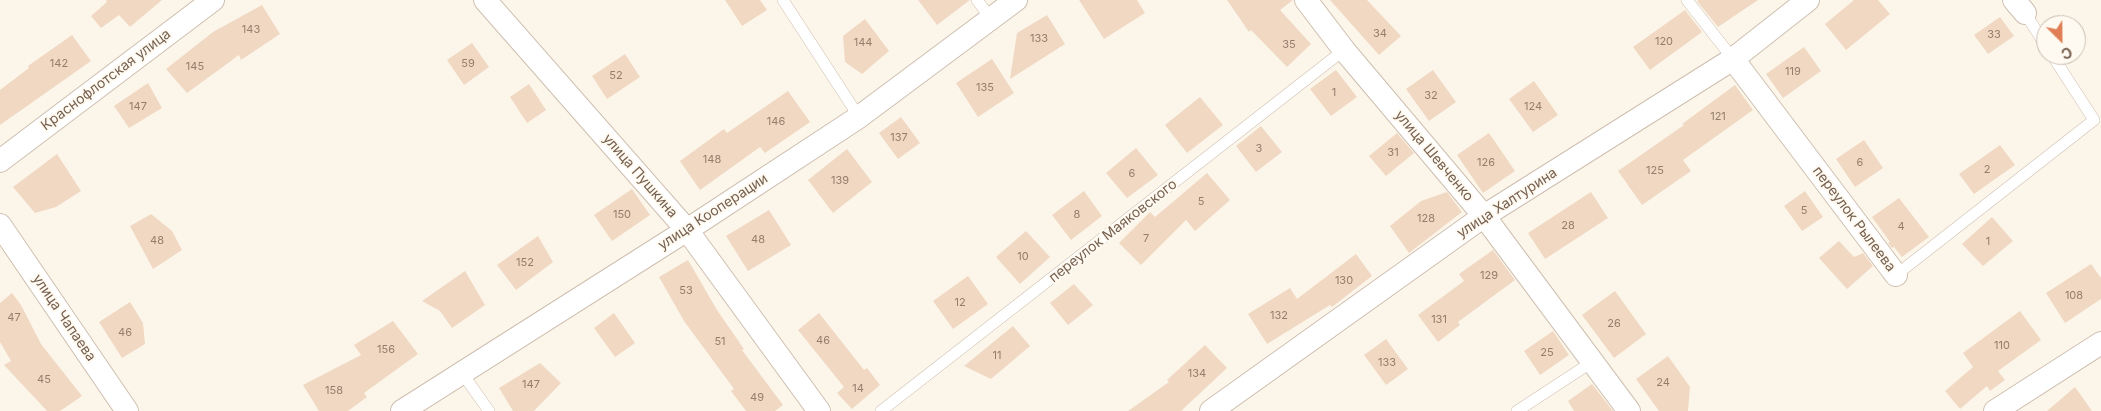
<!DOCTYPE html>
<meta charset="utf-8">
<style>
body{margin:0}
#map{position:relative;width:2101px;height:411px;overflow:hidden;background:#fcf6ea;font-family:Inter,sans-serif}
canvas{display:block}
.north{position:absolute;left:2036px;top:15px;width:50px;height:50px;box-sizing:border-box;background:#fefaf1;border:1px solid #c8bcb0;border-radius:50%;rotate:157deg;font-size:14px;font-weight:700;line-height:20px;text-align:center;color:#765f4e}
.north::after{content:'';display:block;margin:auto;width:18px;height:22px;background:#e07e55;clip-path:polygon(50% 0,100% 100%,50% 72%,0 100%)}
</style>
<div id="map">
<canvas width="2101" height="411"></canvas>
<div class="north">С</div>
</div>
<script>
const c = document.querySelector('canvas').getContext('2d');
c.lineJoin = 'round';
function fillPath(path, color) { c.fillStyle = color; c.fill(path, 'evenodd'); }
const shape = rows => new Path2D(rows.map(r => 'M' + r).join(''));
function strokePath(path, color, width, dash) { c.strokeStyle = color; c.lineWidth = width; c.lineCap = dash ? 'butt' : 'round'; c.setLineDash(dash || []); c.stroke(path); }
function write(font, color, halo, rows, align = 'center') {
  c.font = font + ' Inter,sans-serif'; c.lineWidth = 4; c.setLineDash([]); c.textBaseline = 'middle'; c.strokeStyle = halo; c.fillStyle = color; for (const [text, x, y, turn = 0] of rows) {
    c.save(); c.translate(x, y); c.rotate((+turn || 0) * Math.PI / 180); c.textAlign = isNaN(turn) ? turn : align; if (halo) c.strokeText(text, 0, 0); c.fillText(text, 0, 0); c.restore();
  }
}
fillPath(shape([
 [106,0,162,0,130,27,119,15,101,28,91,16,107,2],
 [725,0,760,0,767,10,742,26],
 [918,0,970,0,937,25],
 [1079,0,1137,0,1145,13,1104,39],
 [1227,0,1293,0,1280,10,1311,44,1287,67,1251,30,1249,32],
 [1330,0,1367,0,1401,36,1379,55],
 [1699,0,1758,0,1718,27,1697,1],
 [1854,0,1878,0,1890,14,1846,50,1825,24],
 [262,5,280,34,241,60,239,55,187,93,166,69,213,32],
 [1685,10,1702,32,1650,70,1633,47],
 [1047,15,1065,44,1010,79,1017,33],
 [2000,17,2014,36,1988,54,1974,35],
 [865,19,889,51,862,74,845,62,843,36],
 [72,35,91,61,0,125,0,90,29,68,28,66],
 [472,43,489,67,464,85,447,60],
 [1804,47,1821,71,1783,98,1766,74],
 [625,54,640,77,607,99,592,76],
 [992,59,1014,93,978,117,956,83],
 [1336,70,1357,97,1331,116,1310,89],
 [1433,70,1456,102,1429,121,1406,89],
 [1534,81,1558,115,1533,132,1509,99],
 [148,83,162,108,129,128,114,106],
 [529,84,546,110,527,123,510,97],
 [1735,85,1753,110,1683,160,1691,171,1642,205,1618,171,1684,125,1682,124],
 [788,91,810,122,765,153,760,147,700,190,680,161,724,129,727,133],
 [1200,97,1223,125,1187,153,1165,125],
 [901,117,920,143,898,159,879,133],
 [1261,126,1282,152,1256,172,1236,146],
 [1397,133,1414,153,1386,176,1369,156],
 [1489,133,1515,171,1483,193,1457,155],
 [1864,140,1883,168,1855,187,1836,159],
 [2000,145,2015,165,1974,194,1959,174],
 [1136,148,1158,175,1127,198,1106,173],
 [847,149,872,182,833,213,808,180],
 [57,154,81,191,56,207,35,213,13,187],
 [1207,173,1230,200,1195,231,1186,220,1141,265,1119,243,1150,212,1155,217],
 [632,189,650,215,612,241,594,215],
 [1084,191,1102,216,1071,240,1052,215],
 [1805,191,1823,217,1802,231,1784,206],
 [1447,192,1462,212,1409,253,1390,226,1421,201],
 [1591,192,1608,218,1545,259,1528,233],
 [1899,198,1929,237,1902,257,1894,247,1892,248,1888,243,1890,242,1872,217],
 [769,210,791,245,748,271,726,236],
 [151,214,172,231,182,250,153,269,130,226],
 [1992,217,2013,241,1983,266,1962,244],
 [1026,231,1050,257,1020,284,996,257],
 [538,236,553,262,516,290,497,265],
 [1839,241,1854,257,1863,253,1873,266,1847,289,1819,258],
 [1493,250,1515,280,1458,322,1460,325,1438,342,1418,315,1464,281,1459,274],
 [1356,254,1372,276,1332,307,1330,305,1267,344,1248,314,1290,288,1297,299],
 [688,260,717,310,744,349,742,350,783,405,775,411,746,411,731,391,734,389,684,321,659,277],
 [2091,264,2101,278,2101,299,2065,323,2046,293],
 [465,271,485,305,452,328,440,311,422,301],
 [968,276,988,304,953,329,933,301],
 [1074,284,1093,305,1068,325,1050,303],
 [1615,291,1646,334,1614,358,1582,315],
 [12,293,21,305,41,344,82,396,60,411,47,411,4,365,11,361,0,342,0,303],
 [130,302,143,323,145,344,122,358,99,322],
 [2020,311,2041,340,1998,371,2005,380,1990,391,1987,386,1960,409,1945,391,1973,367,1963,353],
 [614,313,635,343,615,357,594,328],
 [819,313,864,370,867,368,880,385,852,409,837,393,844,387,798,330],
 [393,321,418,354,364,393,367,397,348,411,319,411,303,385,361,355,354,345],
 [1013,326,1030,346,991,379,964,366],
 [1553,331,1569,355,1540,375,1524,351],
 [1386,339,1408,369,1386,385,1364,355],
 [1205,345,1227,368,1181,411,1128,411,1169,382,1167,380],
 [1668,356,1690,387,1688,411,1659,411,1636,379],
 [540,363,561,383,534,411,513,411,499,388],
 [1592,384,1613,411,1574,411,1568,401],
 [2075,387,2092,411,2047,411]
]), '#f0d8c3');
const service = shape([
 [783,0,859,117],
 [977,0,991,19],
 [1687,0,1733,59],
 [2025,13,2046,46],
 [1896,275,2094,120,2052,55],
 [462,373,489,411],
 [881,411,1344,50],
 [1517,411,1592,362]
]);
const minor = shape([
 [485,0,687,230,819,411],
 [1306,0,1344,50,1484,216,1629,411],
 [2014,0,2025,13],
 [1733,59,1896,275],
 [0,161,213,0],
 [0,225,127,411],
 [402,411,687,230,859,117,1016,0],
 [1211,411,1484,216,1733,59,1808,0],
 [1995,411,2101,343]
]);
strokePath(service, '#cebfb0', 12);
strokePath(minor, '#cebfb0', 24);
strokePath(service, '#fff', 11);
strokePath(minor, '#fff', 22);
write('11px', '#947d6b', null, [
 ["143",251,30],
 ["34",1380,34],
 ["33",1994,35],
 ["133",1039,39],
 ["120",1664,42],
 ["144",863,43],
 ["35",1289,45],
 ["142",59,64],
 ["59",468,64],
 ["145",195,67],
 ["119",1793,72],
 ["52",616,76],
 ["135",985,88],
 ["1",1334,93],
 ["32",1431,96],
 ["147",138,107],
 ["124",1533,107],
 ["121",1718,117],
 ["146",776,122],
 ["137",899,138],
 ["3",1259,149],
 ["31",1393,153],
 ["148",712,160],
 ["126",1486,163],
 ["6",1860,163],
 ["2",1987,170],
 ["125",1655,171],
 ["6",1132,174],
 ["139",840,181],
 ["5",1201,202],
 ["5",1804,211],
 ["150",622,215],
 ["8",1077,215],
 ["128",1426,219],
 ["28",1568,226],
 ["4",1901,227],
 ["7",1146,239],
 ["48",758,240],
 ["48",157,241],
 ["1",1988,242],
 ["10",1023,257],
 ["152",525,263],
 ["129",1489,276],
 ["130",1344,281],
 ["53",686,291],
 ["108",2074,296],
 ["12",960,303],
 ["132",1279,316],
 ["47",14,318],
 ["131",1439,320],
 ["26",1614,324],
 ["46",125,333],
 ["46",823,341],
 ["51",720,342],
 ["110",2002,346],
 ["156",386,350],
 ["25",1547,353],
 ["11",997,356],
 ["133",1387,363],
 ["134",1197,374],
 ["45",44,380],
 ["24",1663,383],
 ["147",531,385],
 ["14",858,389],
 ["158",334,391],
 ["49",757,398]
]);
write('14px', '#765f4e', '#fefaf1', [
 ["Краснофлотская улица",106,80,-37],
 ["улица Шевченко",1434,156,50],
 ["улица Пушкина",640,176,49],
 ["улица Халтурина",1507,203,-33],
 ["улица Кооперации",713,212,-33],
 ["переулок Рылеева",1854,219,53],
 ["переулок Маяковского",1113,231,-38],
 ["улица Чапаева",64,318,56]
]);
</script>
